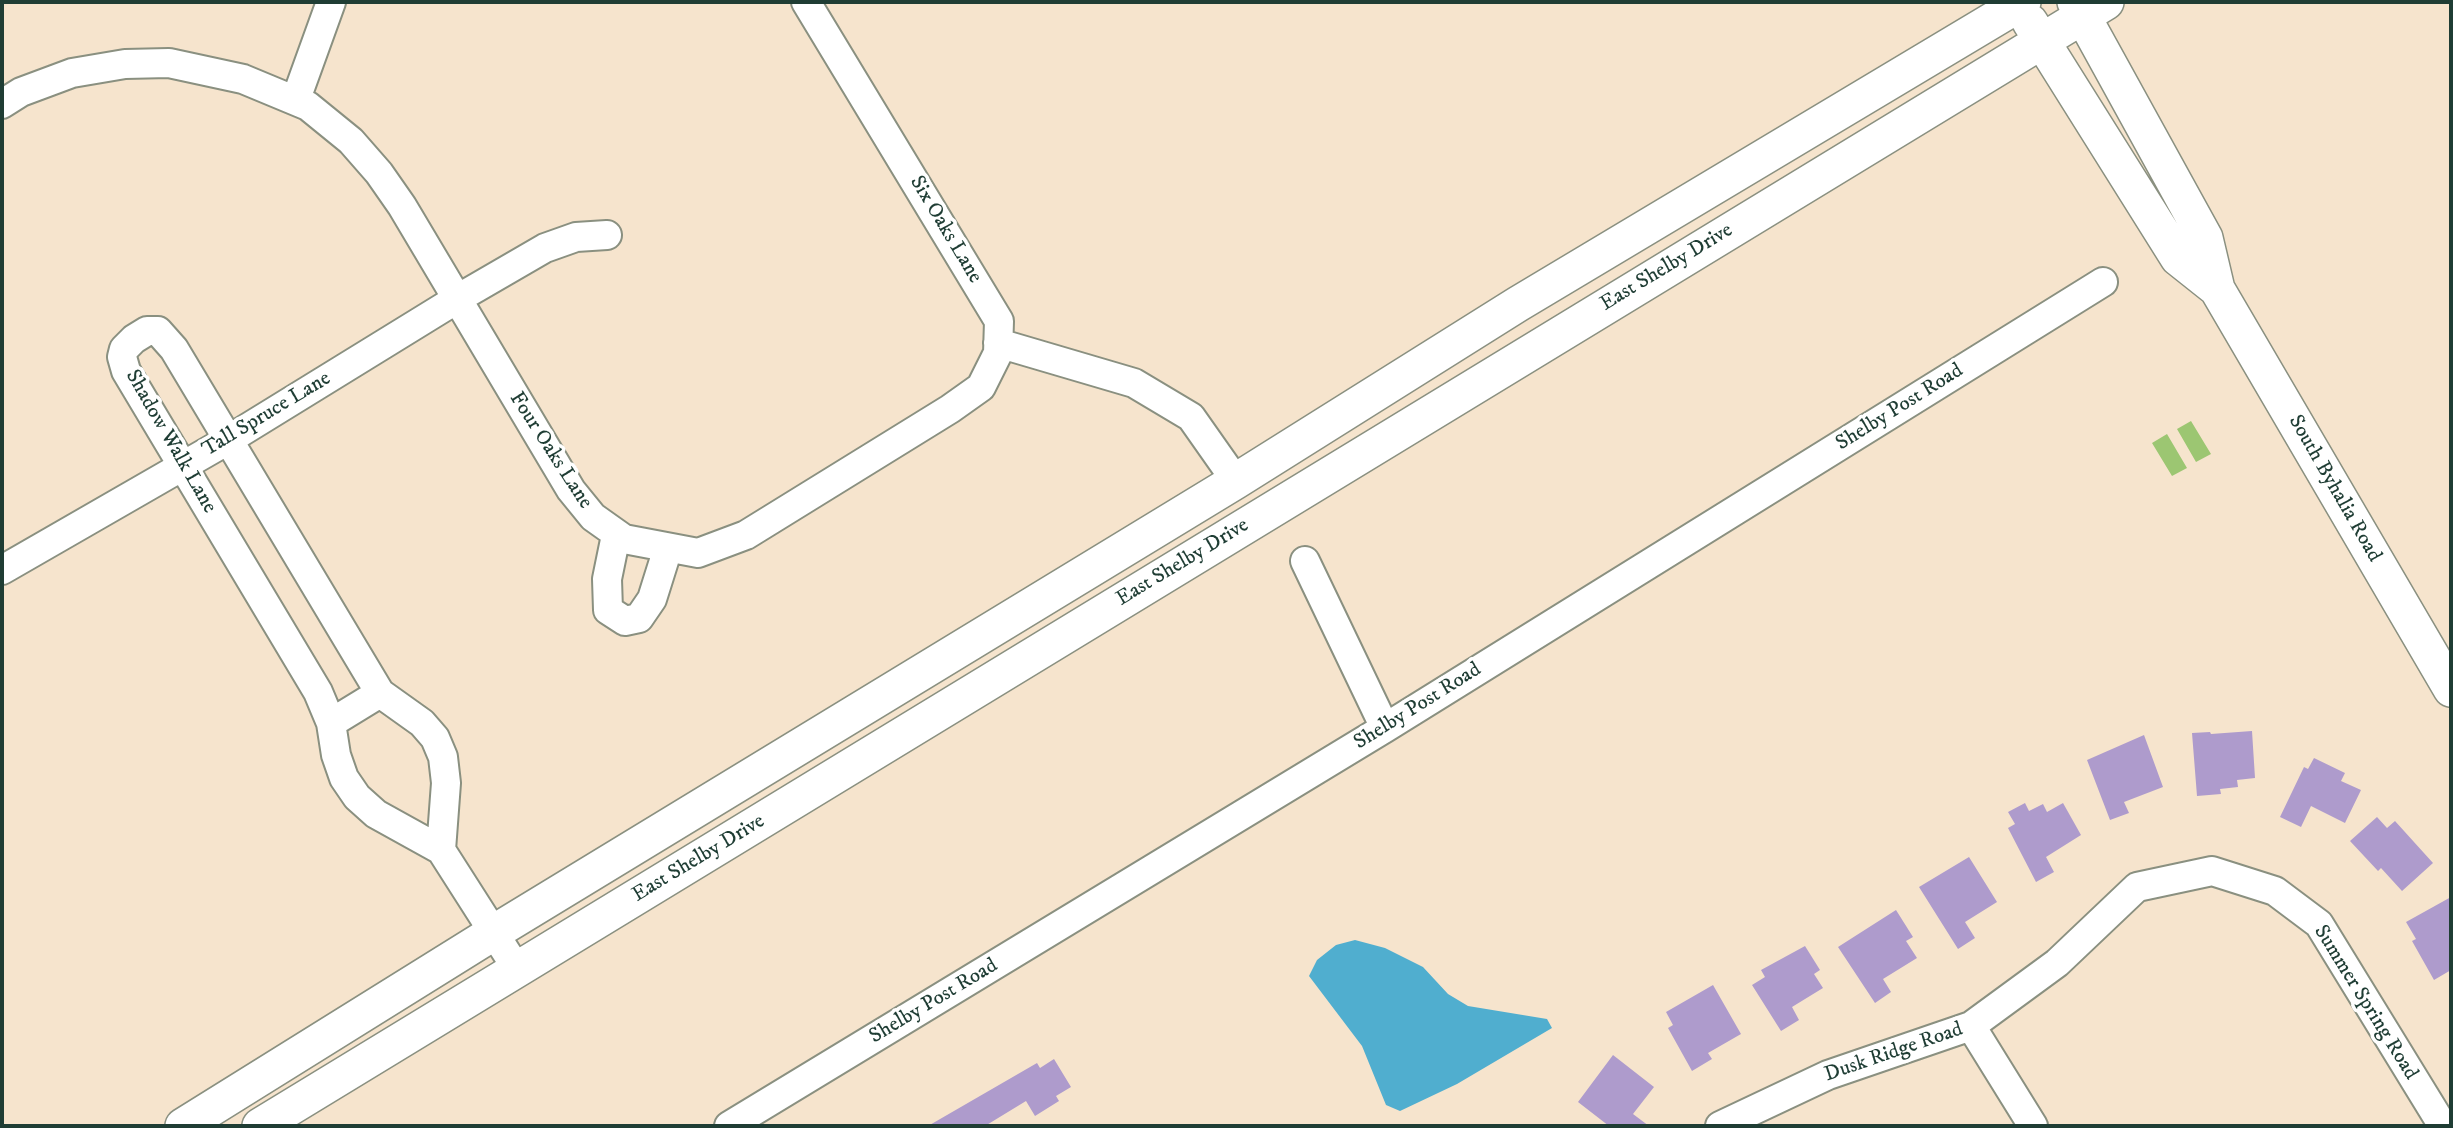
<!DOCTYPE html>
<style>
body{margin:0}
#map{position:relative;width:2453px;height:1128px;overflow:hidden;background:#f6e4cd;font-family:"IM FELL DW Pica",serif}
canvas{display:block}
.frame{position:absolute;inset:0;border:4px solid #1f3d34;pointer-events:none}
</style>
<div id="map">
<canvas width="2453" height="1128"></canvas>
<div class="frame"></div>
</div>
<script>
const c = document.querySelector('canvas').getContext('2d');
c.lineJoin = 'round';
function fillPath(path, color) { c.fillStyle = color; c.fill(path, 'evenodd'); }
const shape = rows => new Path2D(rows.map(r => 'M' + r).join(''));
function strokePath(path, color, width, dash) { c.strokeStyle = color; c.lineWidth = width; c.lineCap = dash ? 'butt' : 'round'; c.setLineDash(dash || []); c.stroke(path); }
function write(font, color, halo, rows, align = 'center') {
  c.font = font + ' "IM FELL DW Pica",serif'; c.lineWidth = 7; c.setLineDash([]); c.textBaseline = 'middle'; c.strokeStyle = halo; c.fillStyle = color; for (const [text, x, y, turn = 0] of rows) {
    c.save(); c.translate(x, y); c.rotate((+turn || 0) * Math.PI / 180); c.textAlign = isNaN(turn) ? turn : align; if (halo) c.strokeText(text, 0, 0); c.fillText(text, 0, 0); c.restore();
  }
}
fillPath(shape([
 [2191,421,2211,454,2196,462,2177,429],
 [2167,434,2187,468,2172,476,2152,443]
]), '#9cc672');
fillPath(shape([
 [1355,940,1385,948,1423,967,1448,994,1468,1006,1547,1019,1552,1028,1457,1084,1400,1111,1386,1105,1362,1046,1309,976,1317,960,1336,945]
]), '#50aecf');
fillPath(shape([
 [2252,731,2255,778,2237,780,2238,787,2220,789,2221,794,2197,796,2192,733,2210,732,2211,734],
 [2144,735,2163,787,2124,802,2129,813,2110,820,2087,760],
 [2314,758,2345,773,2341,781,2361,790,2345,823,2311,806,2301,827,2280,817,2304,767,2308,769],
 [2025,803,2029,811,2043,804,2047,812,2063,803,2081,835,2046,857,2054,872,2036,882,2008,828,2015,824,2008,812],
 [2377,817,2387,828,2395,821,2433,863,2402,891,2381,868,2378,871,2350,841],
 [1969,857,1997,902,1965,922,1975,938,1958,949,1919,887],
 [2451,897,2451,970,2434,980,2412,941,2416,939,2406,922],
 [1896,910,1913,937,1906,941,1917,958,1883,979,1891,992,1875,1003,1838,947],
 [1805,946,1820,970,1814,974,1823,988,1792,1007,1799,1020,1781,1031,1752,985,1765,977,1761,970],
 [1713,985,1741,1034,1708,1053,1712,1059,1692,1071,1668,1028,1673,1025,1666,1012],
 [1613,1055,1654,1087,1633,1114,1649,1126,1609,1126,1578,1102],
 [1054,1059,1071,1087,1056,1096,1059,1101,1035,1116,1026,1101,985,1126,928,1126,1037,1063,1040,1068]
]), '#ae9bcc');
const minor = shape([
 [296,99,331,2],
 [2,104,21,92,72,73,125,64,169,63,243,79,308,106,351,141,379,173,402,206,571,490,593,517,624,539,698,553,746,535,950,409,981,387,998,353,999,321,806,2],
 [998,343,1134,383,1191,417,1236,481],
 [616,535,607,579,608,610,625,621,639,618,652,599,668,548],
 [1305,561,1385,728],
 [2,570,228,440,457,299,545,248,576,237,607,235],
 [331,723,380,693],
 [441,850,446,783,443,757,435,738,422,723,380,693,174,349,158,331,147,331,134,339,124,349,122,357,126,371,318,692,331,723,336,755,344,778,357,797,376,814,441,850,517,969],
 [1971,1026,2033,1126],
 [729,1126,1385,728,2103,282],
 [1720,1126,1828,1075,1971,1026,2057,963,2137,887,2212,871,2275,891,2319,924,2443,1126]
]);
const major = shape([
 [2075,2,2205,238,2217,289,2451,689],
 [2030,22,2178,258,2217,289],
 [183,1126,493,933,1236,481,1518,304,2023,2],
 [260,1126,2106,2]
]);
strokePath(minor, '#8a9080', 32);
strokePath(major, '#8a9080', 38);
strokePath(minor, '#fff', 28);
strokePath(major, '#fff', 35);
write('21px', '#1f3d34', '#fff', [
 ["Six Oaks Lane",945,230,59],
 ["East Shelby Drive",1667,268,-31],
 ["Shelby Post Road",1900,408,-32],
 ["Tall Spruce Lane",267,415,-31],
 ["Shadow Walk Lane",170,442,60],
 ["Four Oaks Lane",550,451,57],
 ["South Byhalia Road",2334,489,60],
 ["East Shelby Drive",1183,563,-31],
 ["Shelby Post Road",1418,707,-32],
 ["East Shelby Drive",699,859,-31],
 ["Shelby Post Road",934,1002,-31],
 ["Summer Spring Road",2365,1003,58],
 ["Dusk Ridge Road",1894,1053,-19]
]);
</script>
